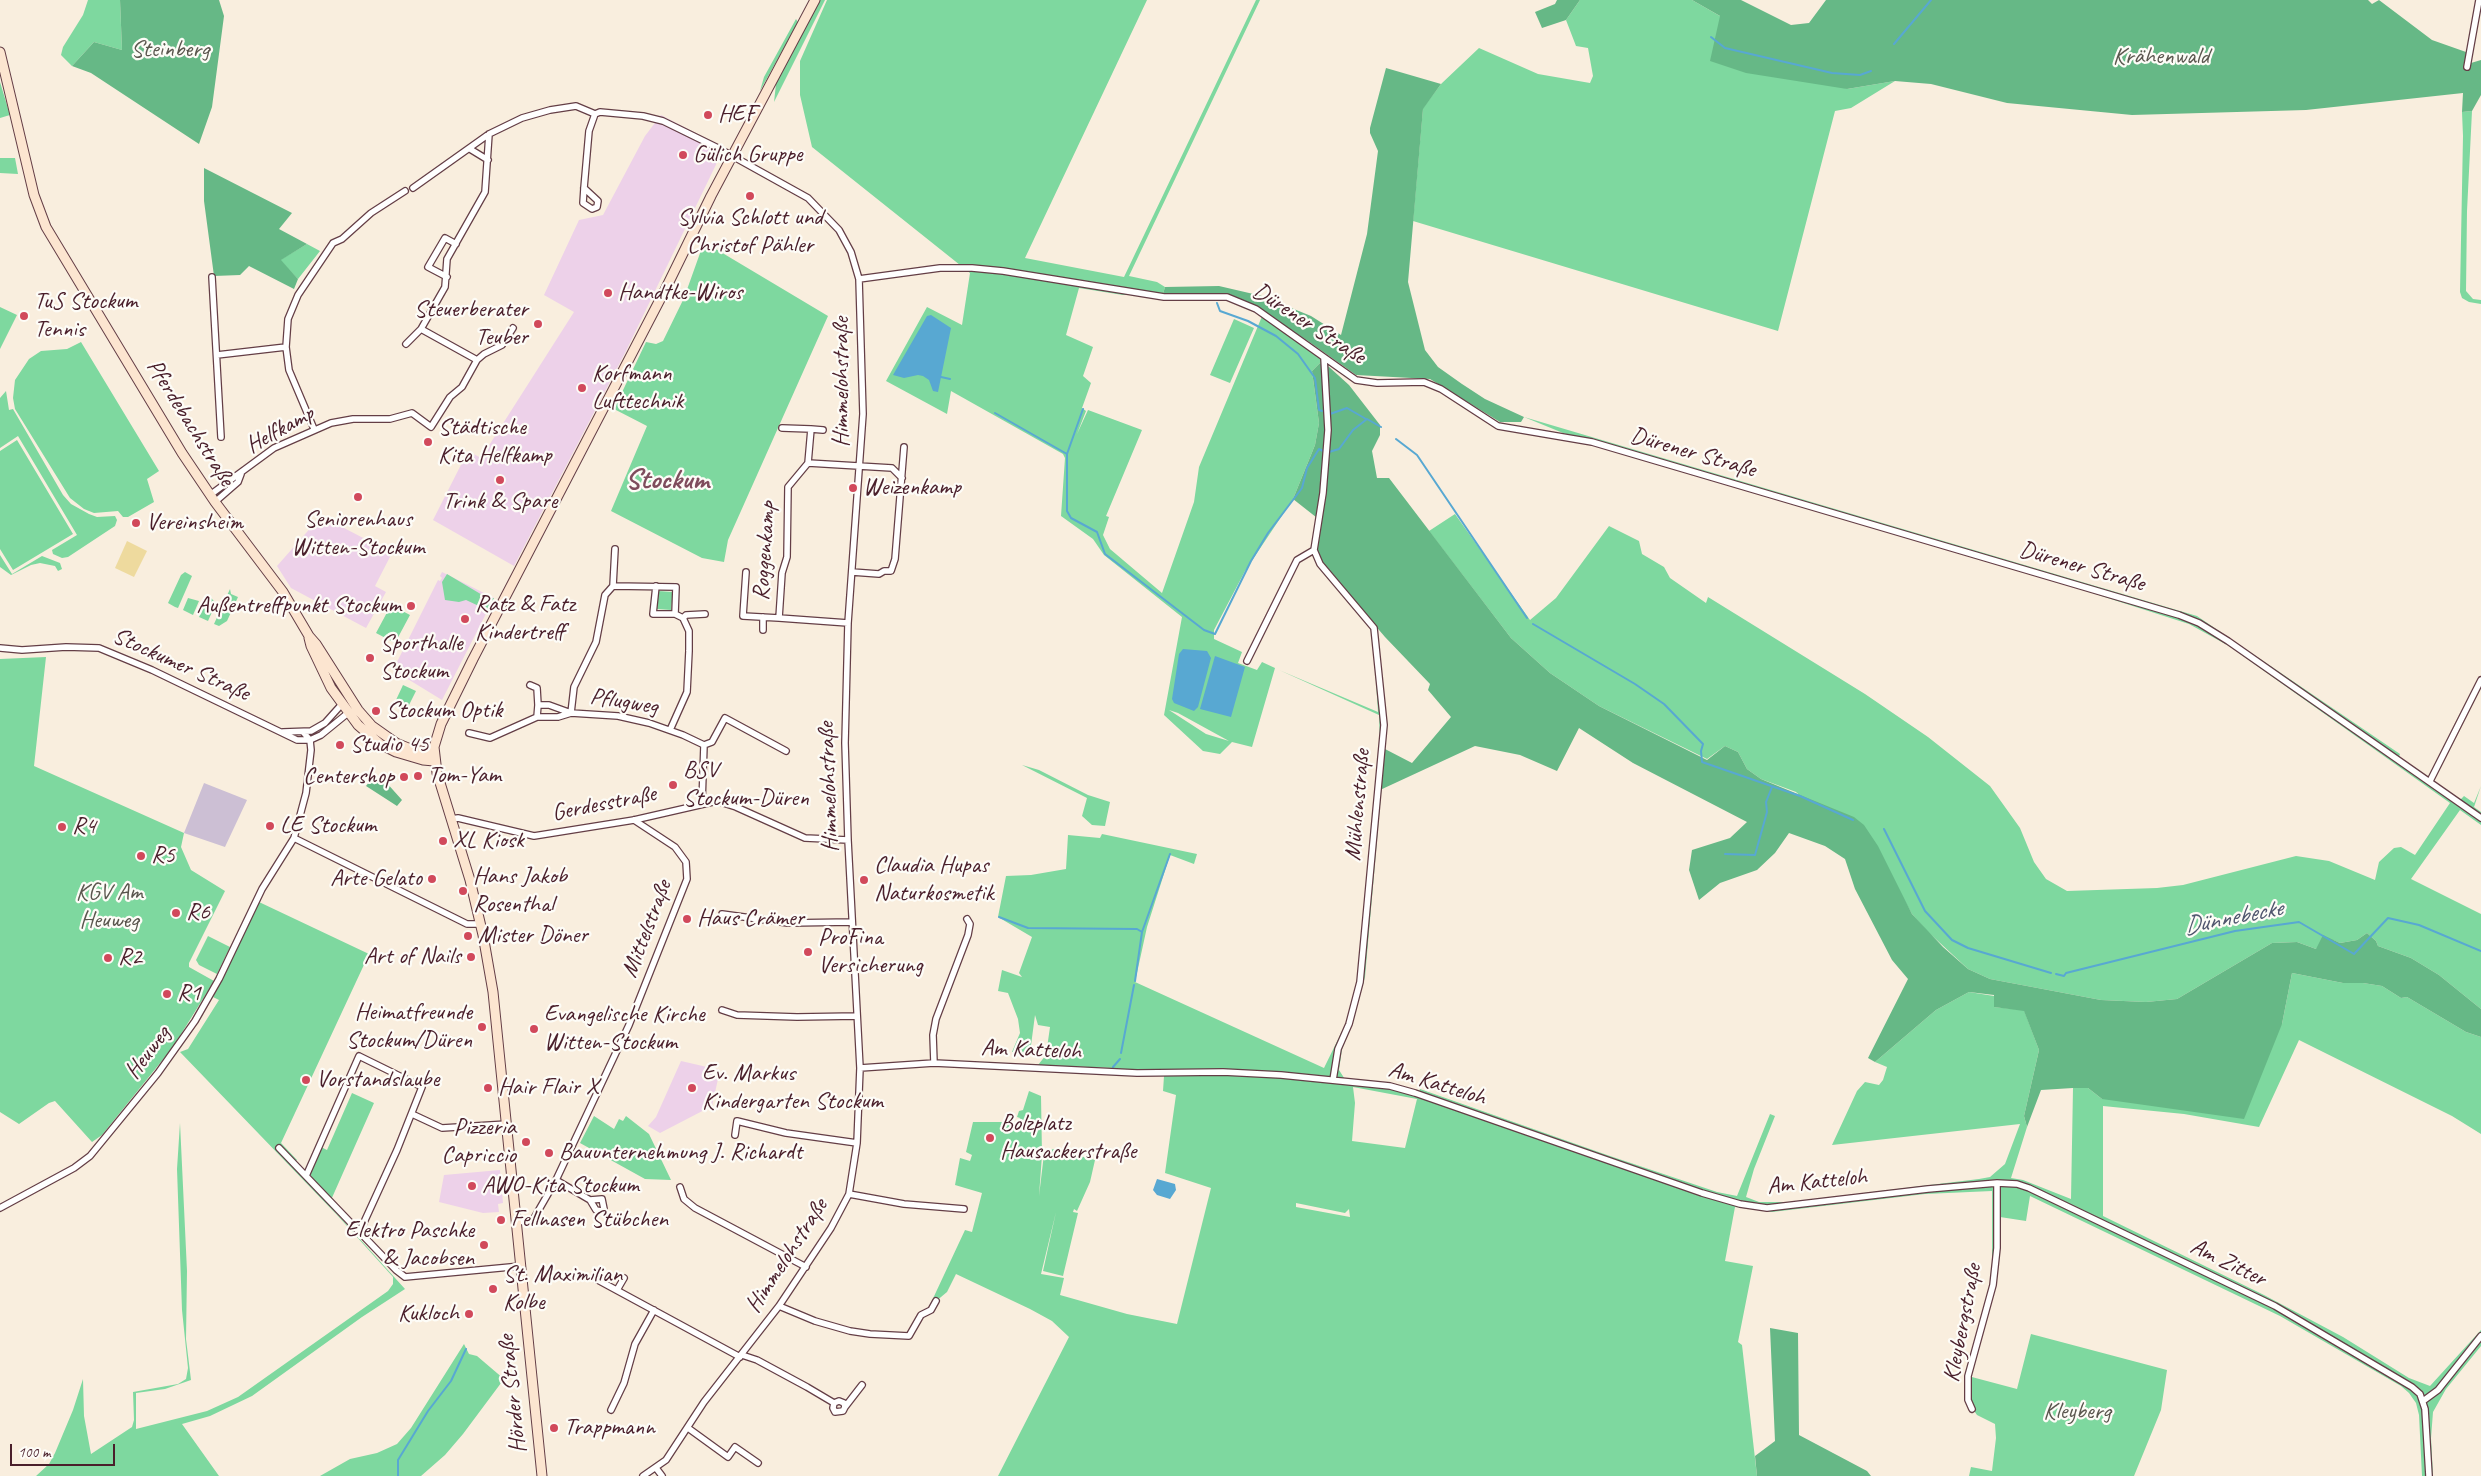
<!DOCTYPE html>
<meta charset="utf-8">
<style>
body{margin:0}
#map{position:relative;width:2481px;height:1476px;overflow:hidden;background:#f9eede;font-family:Caveat,sans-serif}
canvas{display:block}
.scale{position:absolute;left:10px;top:1444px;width:105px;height:22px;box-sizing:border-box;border:2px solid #4a1f2b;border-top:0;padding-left:6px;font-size:15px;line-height:18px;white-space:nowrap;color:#4a1f2b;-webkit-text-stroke:4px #fdfcf7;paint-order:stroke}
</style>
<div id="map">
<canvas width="2481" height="1476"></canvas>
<div class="scale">100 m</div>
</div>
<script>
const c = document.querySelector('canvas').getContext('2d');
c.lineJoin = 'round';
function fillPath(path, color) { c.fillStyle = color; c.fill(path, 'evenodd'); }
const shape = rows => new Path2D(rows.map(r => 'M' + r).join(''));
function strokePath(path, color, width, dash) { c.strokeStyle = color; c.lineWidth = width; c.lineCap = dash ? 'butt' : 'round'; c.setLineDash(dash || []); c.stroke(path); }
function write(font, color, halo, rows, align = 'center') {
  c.font = font + ' Caveat,sans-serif'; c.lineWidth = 4.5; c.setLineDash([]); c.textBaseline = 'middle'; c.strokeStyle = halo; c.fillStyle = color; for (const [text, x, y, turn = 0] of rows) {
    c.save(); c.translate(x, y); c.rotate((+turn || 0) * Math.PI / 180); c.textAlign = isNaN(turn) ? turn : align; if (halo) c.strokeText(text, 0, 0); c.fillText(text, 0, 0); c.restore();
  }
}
fillPath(shape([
 [661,115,724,148,626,351,514,566,433,520,468,451,481,458,574,312,544,295,579,220,603,215,645,136],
 [321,516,392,553,375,586,386,592,366,628,291,588,277,566],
 [442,572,494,598,442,700,393,670,438,580,440,581,442,578,440,576],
 [681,1061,720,1070,712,1106,660,1133,648,1126,656,1117],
 [500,1170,503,1203,498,1204,499,1212,483,1213,439,1202,444,1175]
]), '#edd1e9');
fillPath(shape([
 [204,783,247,800,225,847,184,833]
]), '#ccbfd4');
fillPath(shape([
 [88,0,120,0,122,50,94,42,72,66,61,55,63,47,83,15],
 [819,0,825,0,774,102,776,84],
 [827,0,1147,0,1025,258,1124,277,1256,0,1260,0,1129,276,1157,282,1165,287,1163,294,1123,295,1079,288,1066,335,1093,347,1083,376,1091,383,1082,408,1086,411,1077,434,1088,410,1142,430,1106,516,1109,517,1103,535,1110,549,1162,593,1194,502,1199,467,1263,314,1305,339,1333,361,1328,366,1320,363,1312,371,1319,423,1315,445,1293,499,1245,571,1214,630,1214,639,1242,652,1238,663,1257,670,1262,662,1275,668,1252,747,1232,742,1220,754,1203,751,1164,715,1182,617,1104,555,1093,539,1061,516,1065,458,1063,454,951,391,947,414,886,381,927,307,962,325,970,273,812,147,800,95,800,61],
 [1169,710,1178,713,1229,741,1206,734],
 [1580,0,1692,0,1847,89,1895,81,1851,108,1835,111,1778,331,1413,221,1423,108,1441,84,1479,48,1538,74,1590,83,1593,76,1588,48,1576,46,1566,20],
 [796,19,798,22,760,91,764,77],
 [0,82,10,115,0,118],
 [2472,111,2467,211,2466,291,2473,299,2481,300,2481,304,2469,302,2462,298,2460,292,2463,136,2462,112],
 [0,158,15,158,18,174,0,173],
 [704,242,828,316,728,540,724,562,702,558,611,511,647,426,614,409,646,342,656,344,663,341,684,298],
 [307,244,320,251,298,279,280,260],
 [0,307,17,315,0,349],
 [1234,319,1254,328,1230,383,1210,375],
 [81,342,159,471,147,479,154,502,128,517,123,517,118,511,94,513,84,509,70,498,15,409,13,398,15,380,29,359,41,351,67,349],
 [6,391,9,410,13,409,63,495,71,504,89,514,97,517,115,516,117,520,115,526,68,557,62,558,53,554,52,550,77,535,18,436,0,448,0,398],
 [1524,417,2197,616,2400,754,2397,762,2448,798,2461,799,2464,796,2474,803,2481,786,2474,807,2481,812,2481,825,2460,810,2411,879,2481,914,2481,1009,2439,975,2411,958,2378,946,2376,941,2367,933,2357,940,2340,943,2333,940,2316,949,2297,942,2272,943,2177,999,2146,1002,2101,1000,1990,979,1968,969,1926,930,1912,914,1897,887,1796,792,1761,779,1747,769,1738,752,1725,746,1707,759,1599,706,1550,673,1511,638,1429,531,1455,514,1530,620,1556,598,1609,526,1639,541,1642,554,1664,567,1670,578,1706,603,1708,597,1865,694,1928,737,1990,786,2020,828,2034,862,2046,879,2067,891,2157,888,2183,885,2296,856,2329,861,2375,880,2379,862,2394,848,2401,847,2415,855,2450,803,2229,646,2189,624,2064,584,1737,488,1739,482,1563,433],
 [17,440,73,534,13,570,0,549,0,451],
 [0,555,12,574,42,556,60,563,62,569,58,571,55,566,40,563,31,565,11,575,0,567],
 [185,572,192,576,178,608,175,607,168,603,181,575],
 [447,574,489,599,494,598,488,611,483,605,481,607,466,600,459,602,445,600,442,582],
 [230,589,231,594,238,597,227,621,219,626,214,624],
 [658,591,673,592,671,610,657,609],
 [209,596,216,603,208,621,199,617],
 [188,598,199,601,193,615,183,610],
 [391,605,410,615,395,643,376,633],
 [1373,637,1381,717,1381,746,1385,749,1365,977,1352,1025,1342,1049,1339,1070,1348,1084,1390,1089,1417,1097,1420,1089,1607,1155,1717,1192,1737,1196,1770,1114,1775,1116,1754,1169,1746,1197,1759,1202,1790,1202,1979,1179,1990,1177,2005,1164,2020,1124,1832,1145,1857,1091,1865,1082,1879,1085,1883,1080,1887,1067,1875,1062,1936,1010,1969,992,1994,996,1994,1007,2024,1010,2039,1050,2024,1116,2027,1127,2011,1178,2023,1180,2071,1199,2073,1088,2088,1088,2102,1099,2282,1024,2292,973,2343,983,2363,983,2382,986,2401,998,2407,997,2466,1032,2481,1037,2481,1134,2452,1116,2299,1040,2259,1127,2184,1114,2103,1106,2103,1216,2264,1295,2343,1337,2409,1378,2430,1386,2481,1330,2481,1346,2446,1389,2433,1412,2431,1438,2433,1476,2422,1476,2419,1415,2416,1403,2409,1393,2401,1386,2280,1316,2030,1196,2026,1221,2000,1217,1992,1278,1992,1191,1925,1194,1772,1212,1735,1207,1725,1261,1753,1266,1738,1342,1742,1345,1757,1476,998,1476,1069,1337,1052,1321,1030,1309,956,1274,947,1292,929,1307,965,1230,972,1232,982,1193,955,1185,960,1158,970,1161,972,1155,966,1152,973,1122,1010,1122,1018,1124,1020,1118,1017,1117,1019,1111,1023,1110,1029,1091,1041,1096,1042,1155,1039,1196,1044,1154,1053,1149,1095,1160,1090,1182,1077,1211,1074,1209,1073,1212,1078,1213,1063,1276,1043,1271,1056,1212,1041,1274,1064,1278,1060,1295,1127,1314,1177,1324,1211,1188,1165,1173,1176,1095,1163,1091,1164,1076,1114,1068,1038,1065,1046,1055,1050,1027,1038,1025,1035,1015,1030,1053,1012,1052,1020,1033,1018,1019,1008,993,998,991,1002,970,1022,977,1019,973,1032,937,998,917,1006,876,1031,875,1066,869,1068,835,1100,838,1102,834,1197,854,1194,864,1170,855,1147,927,1135,982,1324,1068,1346,1023,1356,986,1362,941,1380,745,1379,715,1279,670,1378,712],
 [1353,1087,1417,1099,1405,1148,1352,1141,1355,1103],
 [1296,1203,1345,1213,1349,1209,1350,1217,1296,1207],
 [46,657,34,766,184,833,181,847,191,870,225,891,189,963,189,967,214,981,173,1047,102,1135,92,1142,55,1101,49,1103,19,1124,0,1112,0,659],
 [403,685,416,691,408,707,396,700],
 [1022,765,1039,770,1088,795,1110,802,1105,826,1092,825,1082,816,1087,798],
 [259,902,369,954,281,1143,297,1160,292,1164,405,1289,362,1317,252,1396,210,1416,182,1424,219,1476,36,1476,49,1464,55,1453,73,1410,83,1379,84,1416,91,1454,132,1427,134,1420,133,1392,178,1384,186,1379,188,1368,182,1310,177,1169,180,1123,187,1271,186,1339,191,1380,165,1389,136,1393,136,1429,207,1411,238,1397,388,1291,393,1284,393,1277,338,1216,180,1052,188,1049,219,1000,213,997],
 [208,936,230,947,217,974,199,965,196,960],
 [352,1093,374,1103,331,1200,310,1175,321,1147,327,1150],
 [594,1116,614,1129,619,1119,623,1121,626,1116,649,1134,671,1180,645,1179,580,1143],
 [2031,1334,2167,1370,2161,1410,2134,1476,1969,1476,1971,1467,1992,1471,1996,1438,1995,1424,1977,1415,1970,1405,1968,1376,2017,1389],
 [464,1344,469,1354,477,1356,504,1379,463,1434,445,1455,421,1476,320,1476,350,1459,377,1453,397,1444,411,1428]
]), '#7ed89f');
fillPath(shape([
 [120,0,219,0,224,16,212,107,199,144,91,73,72,66,94,42,122,50],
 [1557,0,1580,0,1566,20,1542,28,1535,12,1555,4],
 [1692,0,1741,0,1791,25,1809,23,1826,0,2368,0,2372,4,2379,0,2432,40,2466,52,2471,63,2481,60,2481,95,2472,111,2462,112,2463,93,2306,110,2132,115,2007,103,1931,84,1895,81,1847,89,1746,73,1710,61,1720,16],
 [1386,68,1441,84,1423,109,1408,282,1425,350,1438,367,1462,384,1485,399,1524,417,1521,422,1500,422,1430,379,1356,375,1305,339,1241,300,1219,293,1163,294,1165,287,1219,286,1262,296,1311,316,1341,335,1367,234,1378,151,1370,133,1370,128],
 [204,168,292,213,279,229,307,244,281,260,298,279,294,289,249,266,240,275,214,276,204,201],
 [1320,363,1328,366,1349,385,1380,425,1380,435,1372,451,1377,478,1389,478,1511,638,1550,673,1599,706,1707,760,1725,746,1738,752,1747,769,1761,779,1854,817,1864,825,1878,846,1912,914,1943,947,1968,969,1990,979,2101,1000,2146,1002,2177,999,2272,943,2297,942,2316,949,2323,935,2340,943,2357,940,2367,933,2376,941,2378,946,2411,958,2439,975,2481,1009,2481,1037,2466,1032,2407,997,2401,998,2382,986,2363,983,2343,983,2292,973,2282,1024,2244,1119,2102,1099,2088,1088,2073,1088,2041,1090,2027,1127,2024,1116,2039,1050,2024,1011,1994,1007,1994,995,1969,992,1936,1010,1875,1062,1868,1058,1908,979,1892,960,1855,889,1845,859,1825,846,1789,833,1775,853,1757,870,1720,883,1699,900,1689,870,1692,850,1730,838,1747,822,1633,763,1579,728,1557,771,1520,755,1475,746,1380,790,1385,749,1412,763,1451,717,1428,690,1430,684,1385,637,1321,562,1315,549,1321,521,1293,499,1315,445,1319,423,1312,371],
 [374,776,382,784,385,781,402,800,397,806,366,786],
 [1770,1328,1798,1333,1799,1435,1867,1471,1871,1476,1757,1476,1755,1456,1775,1441]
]), '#66b886');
fillPath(shape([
 [127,541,147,551,134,577,115,568]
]), '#eeda9e');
fillPath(shape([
 [931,315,951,328,938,392,933,391,929,380,923,376,918,375,904,378,893,375,927,316],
 [1183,649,1207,651,1211,658,1198,707,1194,711,1174,703,1172,699,1179,654],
 [1215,656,1245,667,1231,717,1200,709],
 [1157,1179,1175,1184,1176,1190,1170,1199,1157,1195,1153,1190]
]), '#58a8d2');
strokePath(shape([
 [1711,37,1725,48,1832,73,1860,75,1871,71],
 [1894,44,1931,0],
 [1217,303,1220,311,1248,321,1276,336,1298,354,1315,378,1319,410,1322,411],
 [941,377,950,379],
 [1083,409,1067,454,1067,511,1071,518,1097,532,1105,554,1204,630,1215,634,1251,561,1268,533,1302,488,1307,468,1319,449,1323,451],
 [995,413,1067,454],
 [1330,414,1347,408,1366,419],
 [1396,439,1417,455,1527,618],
 [1329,452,1339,449,1353,430,1367,419,1381,427],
 [1533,624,1635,684,1664,704,1703,744,1701,751,1702,762,1800,796,1853,820],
 [1884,829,1925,911,1952,940,1968,948,2051,973],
 [1725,854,1755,855,1767,812,1766,802,1772,787],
 [999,917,1028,928,1137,929,1142,932],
 [2056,974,2064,976,2066,973,2235,931,2299,922,2354,954,2388,918,2419,925,2481,951],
 [1135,981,1142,932,1170,854],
 [1121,1053,1134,985],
 [1113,1067,1120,1059],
 [398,1476,398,1460,428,1411,451,1381,466,1349]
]), '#58a8d2', 2);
const street = shape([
 [2467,67,2479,0],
 [470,149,488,160],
 [413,188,489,134,522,118,550,110,576,106,595,114,600,112,643,116,663,121,718,148,808,198,839,230,851,252,859,279,863,414,848,623,845,743,848,840,860,1068,857,1143,849,1194,831,1228,779,1306,704,1402,666,1460,643,1476],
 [584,188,598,201,597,207,592,209,583,203,584,188,589,131,595,114],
 [212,277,221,437],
 [447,277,428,267,445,238,456,244],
 [859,279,940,268,972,268,1003,271,1164,297,1227,297,1256,309,1356,380,1377,383,1424,382,1441,389,1498,426,1592,442,2179,615,2199,623,2228,641,2481,818],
 [421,329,477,360],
 [406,344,421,329,445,287,447,259,485,192,489,134],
 [217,355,286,347],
 [1324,358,1328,430,1323,493,1314,550,1320,564,1374,628,1384,725,1360,982,1349,1024,1338,1049,1333,1080],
 [782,428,811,429,808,463],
 [314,429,289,370,286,347,288,319,298,295,333,243,342,239,371,213,405,191],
 [811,429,823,430],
 [210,495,274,448,331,423,353,419,390,419,412,413,431,427,450,397,462,387,477,360,484,354,502,345,513,328],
 [215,502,238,482,241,474],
 [615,549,613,586,605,595,596,642,574,687,571,713,618,716,649,723,683,735,704,745,702,803],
 [746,572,743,616,779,618,782,573,787,557,788,487,808,463,892,468,902,478],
 [852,572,879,574,884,571,891,571,895,559,904,447],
 [613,586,676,587,675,614,683,618,689,631,689,651,687,692,670,730],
 [656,586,653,614,675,614],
 [683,618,686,615,705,614],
 [779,618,848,623],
 [763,630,763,617],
 [0,648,22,650,66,647,99,648,152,670,297,740,310,740,321,735,348,713],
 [1247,661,1297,560,1314,550],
 [530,685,537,688,538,705],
 [537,717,538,705,549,705,571,713],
 [283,732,311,731,325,723,342,704],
 [469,733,490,738,537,717,558,717,571,713],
 [704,745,712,742,725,718,786,751],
 [2430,781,2481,680],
 [451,819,458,818,534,836,634,820,717,801,736,807,805,838,848,840],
 [294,838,467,924,481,924],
 [722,914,788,923,852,922],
 [722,1010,737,1015,797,1017,857,1016],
 [934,1063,933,1035,936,1019,968,935,970,924,967,919],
 [860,1068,934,1063,1137,1073,1223,1072,1281,1075,1390,1086,1415,1093,1702,1193,1740,1204,1767,1208,1928,1189,1997,1183,2017,1184,2029,1188,2275,1306,2412,1387,2420,1394,2425,1409,2429,1476],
 [412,1114,442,1128,507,1124],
 [735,1135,737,1121,786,1133,857,1143],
 [279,1148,396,1270,405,1277,521,1266],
 [306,1176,359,1056,422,1087,397,1150,360,1231],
 [556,1180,590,1200,596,1210,601,1211,604,1209,602,1199,590,1200],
 [680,1187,684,1199,695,1208,806,1267],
 [849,1194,904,1204,964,1209],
 [0,1208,74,1168,90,1156,158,1073,195,1021,219,979,262,889,294,838,306,793,311,750,310,740,303,732],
 [517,1222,533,1220,556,1180,629,1025,687,879,686,862,675,847,634,820],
 [596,1279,740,1357],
 [617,1290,624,1278],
 [779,1306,815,1321,850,1331,870,1334,909,1336,921,1315,931,1310,936,1301],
 [742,1355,757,1360,807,1387,834,1403,833,1408,835,1412,843,1411,845,1407,844,1403,839,1401,834,1403],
 [2423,1401,2438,1390,2481,1336],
 [845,1407,862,1385],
 [1972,1409,1968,1400,1968,1376,1993,1285,1997,1248,1997,1183],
 [611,1410,624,1383,635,1344,654,1310],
 [688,1428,728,1457,735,1447,758,1463],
 [656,1468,662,1476]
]);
const secondary = shape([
 [0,52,34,195,46,227,182,453,215,502,283,592,309,636,316,644,358,710,372,726,396,743,413,750,434,753],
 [309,638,311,646,331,688,358,725,380,744,396,752,423,760,434,761],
 [542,1476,493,992,483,935,470,880,437,773,434,747,441,724,473,659,666,288,711,196,815,0]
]);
strokePath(street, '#643e46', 8);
strokePath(secondary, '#643e46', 11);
strokePath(street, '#fff', 5.5);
strokePath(secondary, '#fce5d0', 9);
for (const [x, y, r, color] of [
 [708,115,5,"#d1495b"],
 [683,155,5,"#d1495b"],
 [750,196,5,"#d1495b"],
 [608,293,5,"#d1495b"],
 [24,316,5,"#d1495b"],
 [538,324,5,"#d1495b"],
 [582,388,5,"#d1495b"],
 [428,442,5,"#d1495b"],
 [500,480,5,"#d1495b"],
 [853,488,5,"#d1495b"],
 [358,497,5,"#d1495b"],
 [136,523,5,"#d1495b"],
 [411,606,5,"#d1495b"],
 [465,619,5,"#d1495b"],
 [370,658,5,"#d1495b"],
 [376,711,5,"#d1495b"],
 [340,745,5,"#d1495b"],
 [418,776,5,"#d1495b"],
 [404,777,5,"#d1495b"],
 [673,785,5,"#d1495b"],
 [270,826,5,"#d1495b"],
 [62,827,5,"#d1495b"],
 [443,841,5,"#d1495b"],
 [141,856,5,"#d1495b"],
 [432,879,5,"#d1495b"],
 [864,880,5,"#d1495b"],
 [463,891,5,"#d1495b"],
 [176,913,5,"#d1495b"],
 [687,919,5,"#d1495b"],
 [468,936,5,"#d1495b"],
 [808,952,5,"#d1495b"],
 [471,957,5,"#d1495b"],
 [108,958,5,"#d1495b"],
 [167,994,5,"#d1495b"],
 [482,1027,5,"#d1495b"],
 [534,1029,5,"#d1495b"],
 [306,1080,5,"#d1495b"],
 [488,1088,5,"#d1495b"],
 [692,1088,5,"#d1495b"],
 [990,1138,5,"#d1495b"],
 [526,1142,5,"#d1495b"],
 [549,1153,5,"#d1495b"],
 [472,1186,5,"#d1495b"],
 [501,1220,5,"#d1495b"],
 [484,1245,5,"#d1495b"],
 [493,1289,5,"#d1495b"],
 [469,1314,5,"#d1495b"],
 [554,1428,5,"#d1495b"]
]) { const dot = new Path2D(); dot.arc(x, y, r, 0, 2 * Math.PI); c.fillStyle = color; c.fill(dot); strokePath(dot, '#fdfcf7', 2); }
write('24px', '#5a564e', '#fdfcf7', [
 ["Steinberg",170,50],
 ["Krähenwald",2161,57],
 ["KGV Am",109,893],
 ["Heuweg",109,921],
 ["Kleyberg",2077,1412]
]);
write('24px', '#4a1f2b', '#fdfcf7', [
 ["HEF",718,115],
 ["Gülich Gruppe",693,155],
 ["Sylvia Schlott und",750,218,"center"],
 ["Christof Pähler",750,246,"center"],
 ["Handtke-Wiros",618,293],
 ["TuS Stockum",34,302],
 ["Tennis",34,330],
 ["Steuerberater",528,310,"right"],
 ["Teuber",528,338,"right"],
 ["Korfmann",592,374],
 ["Lufttechnik",592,402],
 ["Städtische",438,428],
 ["Kita Helfkamp",438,456],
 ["Weizenkamp",863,488],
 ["Trink & Spare",500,502,"center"],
 ["Seniorenhaus",358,520,"center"],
 ["Witten-Stockum",358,548,"center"],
 ["Vereinsheim",146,523],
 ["Ratz & Fatz",475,605],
 ["Kindertreff",475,633],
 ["Außentreffpunkt Stockum",401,606,"right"],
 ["Sporthalle",380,644],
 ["Stockum",380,672],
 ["Stockum Optik",386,711],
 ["Studio 45",350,745],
 ["BSV",683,771],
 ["Stockum-Düren",683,799],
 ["Tom-Yam",428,776],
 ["Centershop",394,777,"right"],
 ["LE Stockum",280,826],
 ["R4",72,827],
 ["XL Kiosk",453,841],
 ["R5",151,856],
 ["Claudia Hupas",874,866],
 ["Naturkosmetik",874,894],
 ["Hans Jakob",473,877],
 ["Rosenthal",473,905],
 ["Arte Gelato",422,879,"right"],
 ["R6",186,913],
 ["Haus Crämer",697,919],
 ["Mister Döner",478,936],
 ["ProFina",818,938],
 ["Versicherung",818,966],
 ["Art of Nails",461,957,"right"],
 ["R2",118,958],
 ["R1",177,994],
 ["Heimatfreunde",472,1013,"right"],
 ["Stockum/Düren",472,1041,"right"],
 ["Evangelische Kirche",544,1015],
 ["Witten-Stockum",544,1043],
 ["Ev. Markus",702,1074],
 ["Kindergarten Stockum",702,1102],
 ["Vorstandslaube",316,1080],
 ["Hair Flair X",498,1088],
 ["Bolzplatz",1000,1124],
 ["Hausackerstraße",1000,1152],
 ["Pizzeria",516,1128,"right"],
 ["Capriccio",516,1156,"right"],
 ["Bauunternehmung J. Richardt",559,1153],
 ["AWO-Kita Stockum",482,1186],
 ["Fellnasen Stübchen",511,1220],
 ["Elektro Paschke",474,1231,"right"],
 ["& Jacobsen",474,1259,"right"],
 ["St. Maximilian",503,1275],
 ["Kolbe",503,1303],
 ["Kukloch",459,1314,"right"],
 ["Trappmann",564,1428]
], 'left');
write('24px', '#4a1f2b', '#fdfcf7', [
 ["Dürener Straße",1309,324,33],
 ["Himmelohstraße",842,382,-90],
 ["Pferdebachstraße",190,423,58],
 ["Helfkamp",280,430,-29],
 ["Dürener Straße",1693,453,16],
 ["Roggenkamp",765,551,-86],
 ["Dürener Straße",2082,567,16],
 ["Stockumer Straße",181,665,24],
 ["Pflugweg",624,702,9],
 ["Himmelohstraße",829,787,-92],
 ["Gerdesstraße",604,804,-11],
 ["Mühlenstraße",1358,805,-85],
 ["Mittelstraße",647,929,-69],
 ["Am Katteloh",1031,1050,2],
 ["Heuweg",148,1053,-53],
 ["Am Katteloh",1437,1084,17],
 ["Am Katteloh",1817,1182,-6],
 ["Himmelohstraße",787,1256,-57],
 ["Am Zitter",2228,1263,26],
 ["Kleybergstraße",1963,1323,-79],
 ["Hörder Straße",513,1394,-96]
]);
write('italic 25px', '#50566e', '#fdfcf7', [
 ["Dünnebecke",2233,918,-11]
]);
write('bold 29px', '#7f4d5d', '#fdfcf7', [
 ["Stockum",667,480]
]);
</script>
